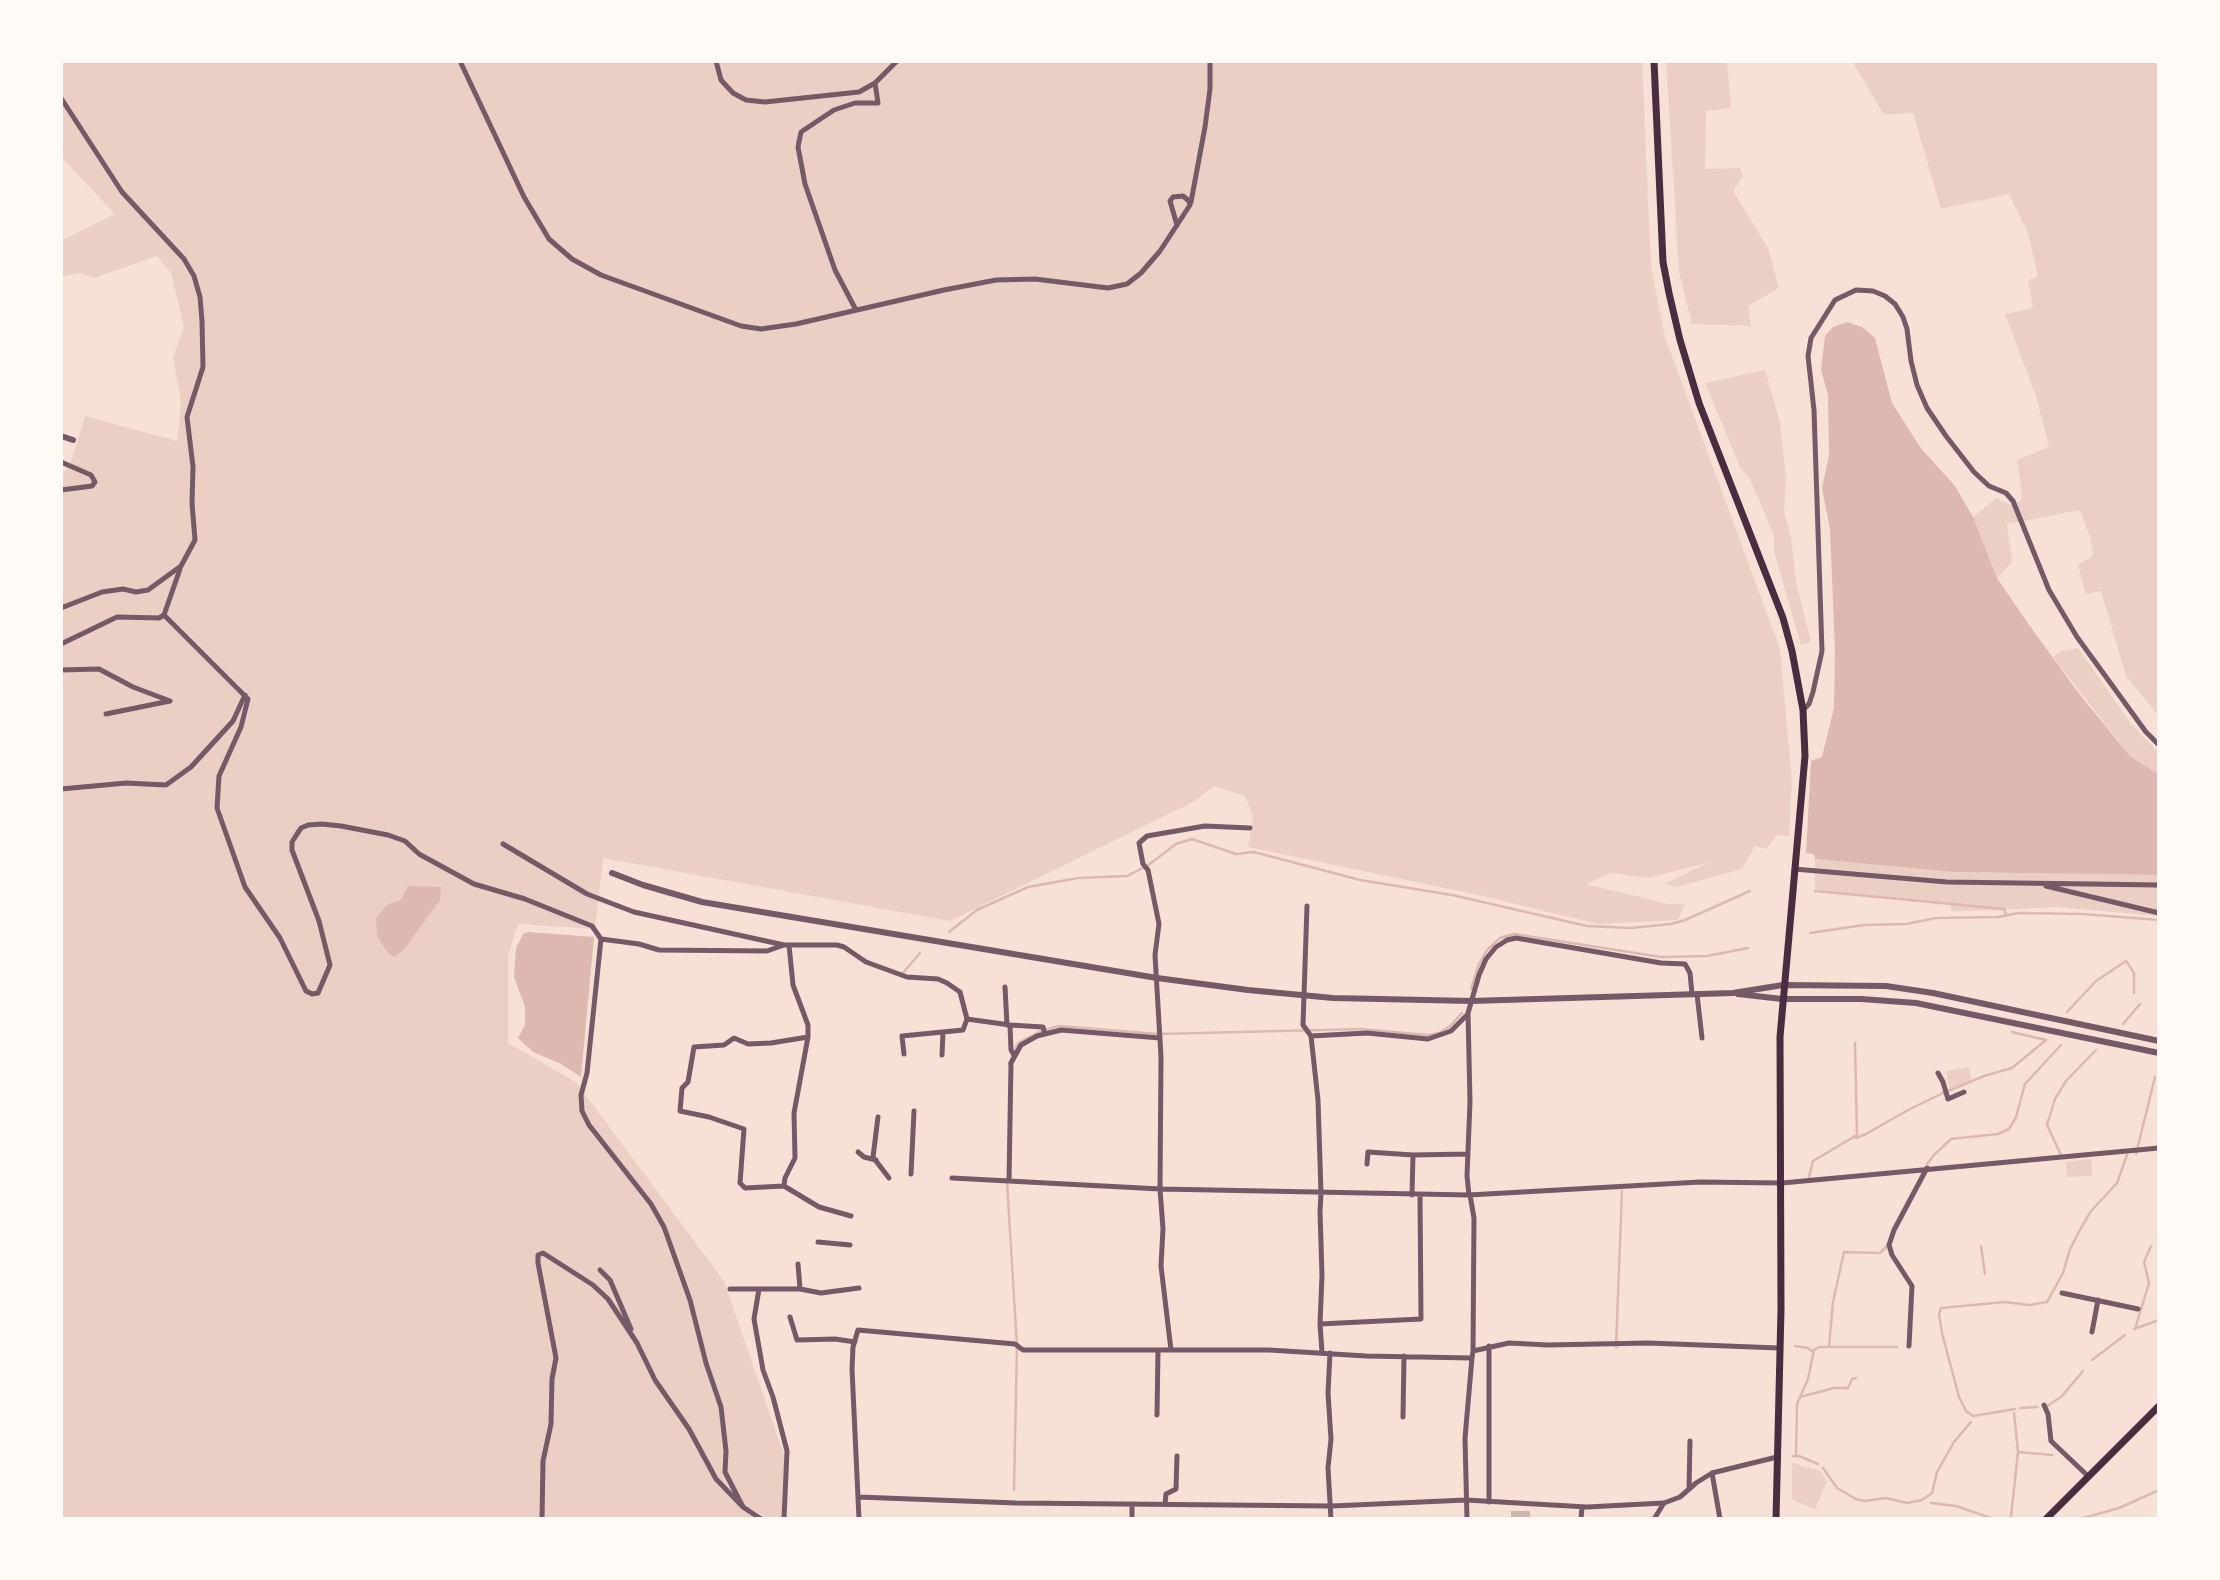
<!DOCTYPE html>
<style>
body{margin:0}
#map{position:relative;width:2220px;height:1580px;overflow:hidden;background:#f7e1d7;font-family:"PT Serif",serif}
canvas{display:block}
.frame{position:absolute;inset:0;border:63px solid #fffaf5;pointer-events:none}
</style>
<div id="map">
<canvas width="2220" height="1580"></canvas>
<div class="frame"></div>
</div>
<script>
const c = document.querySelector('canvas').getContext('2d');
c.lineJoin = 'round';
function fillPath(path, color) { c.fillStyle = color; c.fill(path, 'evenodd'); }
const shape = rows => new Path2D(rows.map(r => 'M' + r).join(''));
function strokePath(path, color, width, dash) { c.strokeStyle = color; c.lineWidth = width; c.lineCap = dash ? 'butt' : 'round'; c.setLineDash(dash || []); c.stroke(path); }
fillPath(shape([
 [61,61,1642,61,1651,267,1665,337,1780,649,1792,780,1789,836,1777,835,1766,849,1755,846,1742,869,1676,887,1664,884,1710,862,1648,878,1612,873,1586,884,1668,904,1685,904,1678,920,1598,924,1483,896,1248,847,1253,817,1245,796,1214,786,1195,801,950,921,603,858,595,929,518,924,508,956,508,1043,576,1082,724,1281,785,1458,782,1519,61,1519,61,479,72,459,85,416,177,441,181,403,173,358,184,327,171,273,157,256,94,278,80,273,61,277,61,241,115,214,61,157],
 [1666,61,1727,61,1731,108,1706,111,1705,169,1740,168,1743,176,1733,191,1768,248,1779,288,1748,306,1751,326,1692,324,1679,272],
 [1849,61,2159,61,2159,717,2126,676,2101,591,2086,594,2078,565,2093,555,2091,540,2080,510,2007,524,2012,562,1997,578,1973,517,1996,498,2010,505,2021,501,2022,492,2017,460,2049,447,2036,396,2005,314,2033,308,2028,280,2038,277,2028,233,2009,194,1941,209,1913,113,1884,115,1854,64],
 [1765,370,1780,422,1786,478,1784,512,1791,538,1796,582,1811,642,1801,645,1774,552,1774,535,1749,477,1741,469,1705,383],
 [2078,648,2132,725,2159,753,2159,775,2130,756,2053,657,2060,652],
 [1815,859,1953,872,2159,875,2159,916,2055,907,2005,910,2004,909,1967,905,2004,910,1951,911,1951,904,1815,890],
 [1970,1067,1971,1080,1950,1090,1946,1071],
 [2091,1159,2092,1176,2067,1177,2066,1162],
 [1792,1463,1820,1471,1827,1481,1815,1509,1792,1500]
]), '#ebcfc5');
fillPath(shape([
 [1847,322,1862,327,1875,338,1892,403,1920,447,1955,486,1973,517,1997,578,2027,622,2080,695,2130,756,2159,775,2159,875,1953,872,1815,859,1814,854,1806,853,1811,761,1822,757,1834,708,1835,650,1830,529,1822,488,1829,456,1828,395,1821,370,1825,336,1833,327],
 [408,886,441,887,440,900,405,948,395,957,388,953,377,936,376,918,387,905,401,900],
 [529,932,594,937,581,1077,561,1064,533,1052,518,1038,525,1025,525,1007,514,977,516,948,523,934]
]), '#dcb8b0');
strokePath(shape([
 [1815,891,2004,909,2006,915],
 [949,932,977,910,1028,887,1078,878,1127,876,1147,866,1176,844,1192,839,1236,854,1254,852,1360,880,1452,895,1587,926,1631,928,1671,924,1685,920,1750,891],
 [1810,933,1864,925,1906,924,1936,918,1998,917,2019,913,2083,914,2159,920],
 [902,974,920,953],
 [1471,989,1479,964,1487,950,1500,938,1514,934,1661,957,1707,956,1748,948],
 [2067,1012,2096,981,2126,961,2134,973,2134,993],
 [2123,1024,2140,1004],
 [2012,1032,2046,1040],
 [1009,1064,1018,1043,1041,1031,1059,1026,1159,1034,1361,1029,1428,1035,1439,1033,1450,1026,1462,1013],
 [1854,1136,1856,1138,1866,1134,1908,1110,1941,1094,1984,1076,2012,1068,2046,1040],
 [2136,1154,2155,1077],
 [2061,1155,2047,1125,2055,1099,2066,1081,2096,1050],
 [1927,1164,1934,1155,1951,1139,1998,1134,2009,1129,2016,1117,2025,1084,2061,1045],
 [1809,1177,1813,1161,1857,1135,1855,1043],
 [1007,1182,1017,1346,1014,1490],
 [2158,1236,2159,1236],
 [1981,1246,1985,1274],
 [2134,1329,2159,1320],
 [2135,1329,2149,1283,2144,1262,2151,1246],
 [1795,1346,1808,1348,1812,1351],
 [1616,1347,1622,1191],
 [1829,1347,1833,1302,1844,1252,1880,1253,1887,1246],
 [2092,1360,2125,1335],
 [1800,1397,1834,1388,1848,1388,1852,1379,1856,1378],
 [2046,1407,2062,1396,2083,1371],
 [2020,1408,2037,1407],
 [2015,1409,1973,1416,1966,1411,1959,1397,1942,1333,1939,1315,1941,1308,2005,1302,2029,1305,2047,1302,2063,1273,2070,1249,2081,1228,2091,1211,2117,1183,2127,1155],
 [2018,1452,2052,1455],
 [1793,1456,1799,1456,1818,1464],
 [1796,1456,1797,1404,1808,1379,1814,1350,1819,1347,1897,1347],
 [1823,1468,1837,1488,1856,1499,1864,1501,1886,1498,1907,1503,1922,1500,1932,1493,1937,1472,1954,1442,1971,1422],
 [1931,1503,1956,1506,1994,1519],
 [2011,1516,2018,1452,2014,1413],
 [2080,1519,2119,1508,2159,1490]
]), '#dcb8b0', 2.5);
fillPath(shape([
 [1511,1511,1530,1511,1530,1519,1511,1519]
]), '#ccb4b1');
strokePath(shape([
 [460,61,524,197,549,239,572,259,601,275,741,326,761,329,796,324,944,290,996,280,1035,279,1108,288,1127,284,1141,273,1160,251,1177,225,1190,205,1189,201,1183,196,1173,197,1170,201,1177,225],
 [716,61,721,80,733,93,746,100,765,102,859,92,875,83,897,61],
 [61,98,122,192,184,259,194,276,200,297,202,321,203,367,187,417,193,467,192,503,195,540,181,566,148,590,136,592,123,589,102,592,61,608],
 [1191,202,1205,127,1210,89,1210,61],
 [856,310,835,270,805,184,798,147,801,132,834,110,855,103,878,103,875,83],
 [61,462,91,475,95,482,92,486,61,490],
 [164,615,180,569],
 [61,644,117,617,159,618,164,615,248,699,241,727,219,776,217,808,245,887,280,938,306,991,312,994,318,993,330,965,319,921,292,850,292,842,297,834,301,828,308,825,322,824,341,826,388,835,405,841,419,854,474,884,525,899,592,926,601,939,587,1073,581,1095,582,1111,589,1125,651,1204,664,1227,690,1300,706,1363,721,1407,726,1451,725,1472,743,1507],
 [61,670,99,669,133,687,170,701,106,714],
 [1803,710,1809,704,1813,692,1822,651,1814,410,1808,356,1811,338,1835,300,1856,290,1873,291,1885,296,1895,304,1903,317,1907,329,1911,361,1917,385,1927,408,1946,436,1974,472,1989,486,2006,493,2013,501,2049,590,2077,637,2146,732,2159,745],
 [61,789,126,783,166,785,191,767,233,721,245,695],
 [503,844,587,894,634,912,784,945],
 [1794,869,1947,882,2159,885],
 [2046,886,2159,913],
 [1307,906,1303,1025,1311,1036,1318,1100,1321,1193,1320,1211,1322,1275,1320,1324,1322,1352],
 [601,939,639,944,659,950,767,951,784,945,789,945,793,985,808,1025,808,1037,794,1113,795,1158,785,1178,784,1186],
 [789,945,837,945,844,947,866,962,907,977,938,979,947,983,960,992,967,1019,1010,1025,1011,1050,1014,1055],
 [1005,987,1007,1025],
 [1697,994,1702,1038],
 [1010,1025,1043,1027,1045,1034],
 [1311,1036,1367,1033,1428,1039,1451,1031,1467,1015],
 [808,1037,771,1043,748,1044,734,1038,724,1045,694,1047,688,1082,682,1088,680,1111,709,1117,744,1129,740,1183,745,1188,784,1186,819,1207,851,1216],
 [904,1054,902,1036,963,1030,967,1019],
 [942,1055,943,1032],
 [1938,1073,1943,1082,1948,1099,1964,1092],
 [878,1117,873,1157,889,1178],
 [858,1152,864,1157,876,1160],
 [1367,1164,1368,1152,1413,1155],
 [911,1174,914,1111],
 [952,1178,1160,1189,1469,1195,1700,1182,1782,1183,2159,1148],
 [1009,1181,1011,1063,1021,1045,1037,1036,1061,1030,1160,1038],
 [1412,1195,1413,1155,1468,1154],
 [1469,1195,1467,1176,1470,1102,1468,1013,1479,975,1486,959,1496,947,1507,940,1516,938,1661,963,1685,964,1690,973,1692,994],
 [1470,1195,1474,1218,1473,1351],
 [818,1242,850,1245],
 [798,1264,800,1289,821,1293,859,1288],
 [600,1270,610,1280,631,1329],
 [730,1289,800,1289],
 [759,1289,754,1319,763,1370,773,1397,787,1451,784,1519],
 [2062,1293,2138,1309],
 [790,1317,797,1340,835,1339,855,1342],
 [1320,1324,1421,1319,1420,1195],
 [2092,1332,2098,1300],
 [1909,1346,1912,1286,1892,1255,1889,1245,1894,1230,1927,1168],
 [1171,1350,1161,1266,1163,1229,1160,1189,1161,1057,1155,955,1159,924,1148,870,1143,864,1139,843,1147,836,1205,826,1250,828],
 [1330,1353,1328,1393,1331,1439,1328,1468,1331,1519],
 [2044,1405,2048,1414,2051,1441,2089,1477],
 [1157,1415,1158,1350],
 [1403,1417,1404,1356],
 [1712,1473,1720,1519],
 [1689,1489,1690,1441],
 [858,1497,1016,1503,1332,1506,1466,1500,1587,1507,1664,1503,1680,1497,1696,1483,1712,1473,1777,1457],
 [1489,1502,1489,1346],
 [1132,1504,1132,1519],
 [1165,1504,1166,1494,1176,1489,1177,1456],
 [542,1519,543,1461,551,1424,552,1379,556,1358,538,1263,538,1255,543,1253,593,1285,608,1299,637,1343,655,1380,689,1429,716,1479,743,1507,761,1519],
 [859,1519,852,1369,853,1347,858,1330,1015,1344,1023,1350,1269,1350,1366,1356,1472,1358,1473,1351,1509,1343,1548,1345,1648,1343,1779,1348],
 [1467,1519,1465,1438,1472,1358],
 [1581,1519,1582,1507],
 [1654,1519,1664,1503]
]), '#755966', 5);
strokePath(shape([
 [61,436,73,440],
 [612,873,643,885,702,902,1157,978,1248,990,1333,998,1471,1001,1733,993,1783,985,1886,986,1933,993,2159,1041],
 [1738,994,1782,999,1861,999,1916,1003,2159,1053]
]), '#755966', 6);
strokePath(shape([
 [1654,61,1663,262,1669,293,1680,340,1699,403,1783,618,1792,651,1803,710,1805,756,1780,1037,1781,1309,1776,1519],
 [2046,1519,2159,1406]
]), '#4a2c40', 7);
</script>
